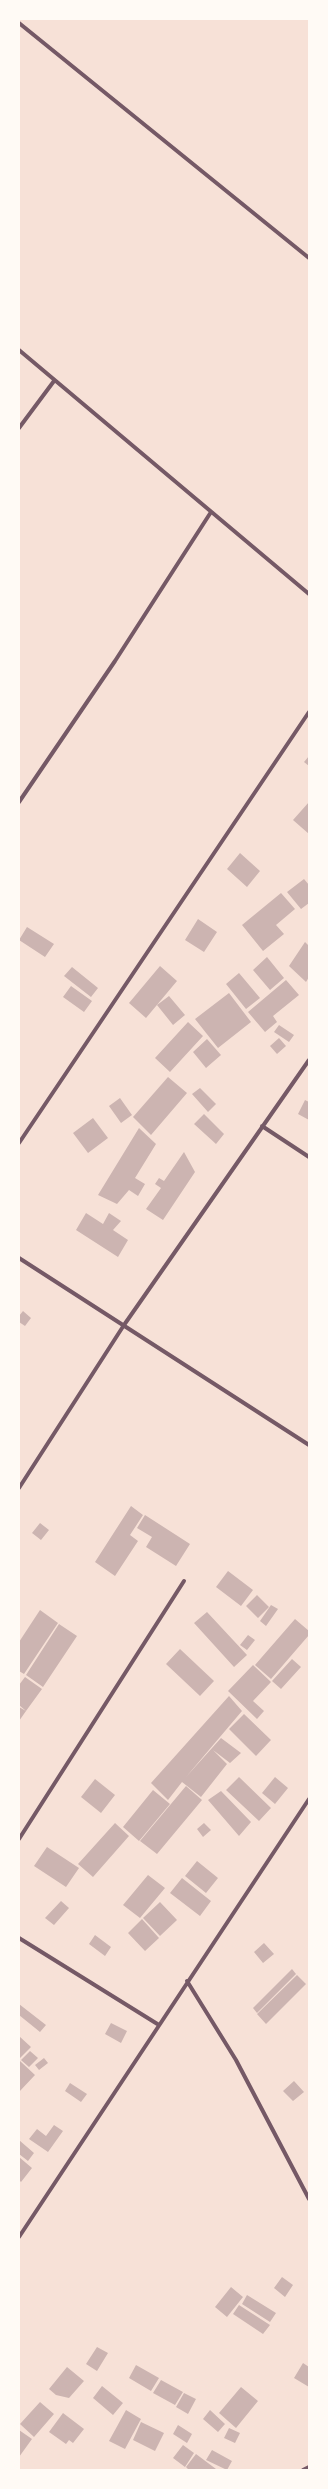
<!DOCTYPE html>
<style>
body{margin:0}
#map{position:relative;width:328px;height:2489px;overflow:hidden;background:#f7e1d7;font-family:Helvetica,sans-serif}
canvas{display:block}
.frame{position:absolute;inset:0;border:20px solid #fffaf5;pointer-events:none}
</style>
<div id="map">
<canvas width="328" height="2489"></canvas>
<div class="frame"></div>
</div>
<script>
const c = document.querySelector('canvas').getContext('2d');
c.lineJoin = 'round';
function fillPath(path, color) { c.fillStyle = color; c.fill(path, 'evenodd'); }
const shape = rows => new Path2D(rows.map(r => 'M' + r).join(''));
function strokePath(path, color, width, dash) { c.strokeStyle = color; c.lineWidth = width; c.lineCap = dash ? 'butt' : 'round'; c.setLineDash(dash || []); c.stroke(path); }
fillPath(shape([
 [309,756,309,766,304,762],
 [309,802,309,834,293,820],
 [240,853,260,871,247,887,227,869],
 [304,879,309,885,309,903,301,909,287,892],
 [281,893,295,909,276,925,284,934,263,951,242,925],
 [198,919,217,932,204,952,185,940],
 [27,927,54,944,45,957,19,940],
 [305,942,309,946,309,977,306,982,289,966],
 [267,957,284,978,270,990,253,970],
 [160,966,177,981,146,1018,129,1003],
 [72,967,98,988,91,997,64,976],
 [239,973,260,998,246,1009,226,984],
 [286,980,299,995,273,1016,277,1022,265,1032,248,1012],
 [71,986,92,1001,84,1012,63,997],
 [229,993,251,1022,218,1048,195,1019],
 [169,996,185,1015,173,1025,157,1005],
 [188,1022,203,1036,170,1072,155,1058],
 [279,1025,294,1035,289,1042,274,1032],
 [279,1038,286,1046,277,1054,270,1046],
 [207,1039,221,1055,206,1068,193,1052],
 [168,1077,187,1093,151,1135,133,1117],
 [200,1088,216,1104,208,1112,192,1094],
 [120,1098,132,1115,121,1123,109,1106],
 [305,1100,309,1102,309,1120,298,1114],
 [204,1114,224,1134,216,1144,194,1124],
 [93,1118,108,1138,88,1153,73,1133],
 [139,1128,156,1144,135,1178,145,1184,138,1196,129,1190,117,1204,98,1195],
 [184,1152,195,1172,163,1220,146,1209,161,1188,155,1184,159,1178,164,1181],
 [86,1213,103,1224,109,1213,121,1221,113,1230,128,1240,118,1257,76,1230],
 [23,1311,31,1318,25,1326,19,1322,19,1316],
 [131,1506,143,1515,130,1535,138,1541,115,1576,95,1562],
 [145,1515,190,1544,176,1566,146,1547,152,1537,137,1528],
 [40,1523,49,1530,41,1540,32,1533],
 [228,1571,253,1590,241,1606,216,1587],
 [257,1595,269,1607,258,1618,246,1606],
 [271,1605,278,1609,266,1626,260,1621],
 [40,1610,58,1623,24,1674,19,1671,19,1642],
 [207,1612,247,1655,234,1667,194,1623],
 [295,1619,309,1631,309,1635,271,1679,255,1665],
 [59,1624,77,1636,43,1687,26,1675],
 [248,1635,255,1640,247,1650,240,1645],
 [180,1649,214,1681,200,1696,166,1664],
 [292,1659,301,1667,281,1689,272,1681],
 [253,1665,271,1682,253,1701,264,1711,257,1719,228,1691],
 [25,1677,42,1689,26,1711,19,1705,19,1685],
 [229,1696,242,1711,186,1777,221,1738,241,1753,230,1763,213,1750,227,1764,201,1797,182,1782,168,1800,151,1783],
 [19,1707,26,1711,19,1721],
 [244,1714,271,1740,256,1756,229,1729],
 [239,1777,271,1808,259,1821,226,1790],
 [275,1777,288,1788,275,1804,262,1793],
 [95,1779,115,1795,101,1813,81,1797],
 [186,1786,202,1800,157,1854,140,1841],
 [153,1790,170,1804,139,1841,123,1827],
 [221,1791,251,1822,239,1836,208,1800],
 [115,1823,129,1836,93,1877,78,1864],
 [204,1823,211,1830,203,1837,197,1829],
 [47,1847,79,1868,66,1887,34,1866],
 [197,1861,218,1878,206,1893,185,1876],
 [148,1875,165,1888,140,1918,123,1905],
 [182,1878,211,1901,200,1916,170,1893],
 [61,1901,69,1908,54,1925,45,1918],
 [160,1902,177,1920,160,1936,143,1918],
 [142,1919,159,1938,145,1951,128,1933],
 [95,1935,111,1947,105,1956,89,1944],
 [264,1943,274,1954,263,1963,254,1952],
 [292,1969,296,1974,257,2013,253,2008],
 [297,1975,306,1984,266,2024,257,2014],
 [19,2004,46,2025,40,2032,19,2015],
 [111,2023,127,2031,121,2043,105,2034],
 [19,2036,31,2047,19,2059],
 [30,2051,38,2058,29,2067,21,2060],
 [44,2058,48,2063,39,2070,35,2065],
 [20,2061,35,2075,19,2092,19,2062],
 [294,2081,304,2092,293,2101,283,2091],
 [70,2083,87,2094,81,2102,65,2091],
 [54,2125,63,2131,48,2152,29,2139,37,2129,46,2136],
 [19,2140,34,2153,28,2161,19,2154],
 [19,2157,32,2168,21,2182,19,2180],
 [282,2277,293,2285,285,2297,274,2288],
 [231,2287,243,2297,227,2317,215,2307],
 [247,2295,276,2313,270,2322,242,2304],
 [239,2305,270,2325,263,2334,233,2314],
 [97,2347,108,2353,97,2371,86,2364],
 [303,2363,309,2367,309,2387,294,2378],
 [136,2365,159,2378,151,2391,129,2378],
 [67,2367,84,2381,69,2398,56,2395,49,2389],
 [161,2380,183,2392,175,2405,153,2393],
 [102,2386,123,2403,113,2415,93,2398],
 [241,2387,258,2401,236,2428,219,2413],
 [184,2393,196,2399,188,2414,176,2407],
 [40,2402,54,2414,34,2437,20,2424],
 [126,2410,141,2419,125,2449,109,2441],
 [210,2410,225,2424,218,2432,203,2419],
 [63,2413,84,2429,73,2443,69,2440,66,2444,49,2432],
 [141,2422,164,2433,155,2451,133,2440],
 [178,2425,192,2434,187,2443,173,2434],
 [229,2428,240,2433,235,2443,224,2438],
 [19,2430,32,2439,19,2457],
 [183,2445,194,2453,185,2467,173,2458],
 [212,2450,232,2461,227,2470,206,2460],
 [196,2454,216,2469,215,2470,189,2470,186,2467]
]), '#ccb4b1');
strokePath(shape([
 [19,23,309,258],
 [19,350,309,594],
 [19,428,54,381],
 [19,802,115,661,211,512],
 [262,1126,309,1157],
 [19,1143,309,712],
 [19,1258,309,1445],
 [19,1488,124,1325,309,1060],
 [19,1839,184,1581],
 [19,1938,159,2025],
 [187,1981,236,2060,309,2199],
 [19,2237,309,1799],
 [303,2470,309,2467]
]), '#755966', 4);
</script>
